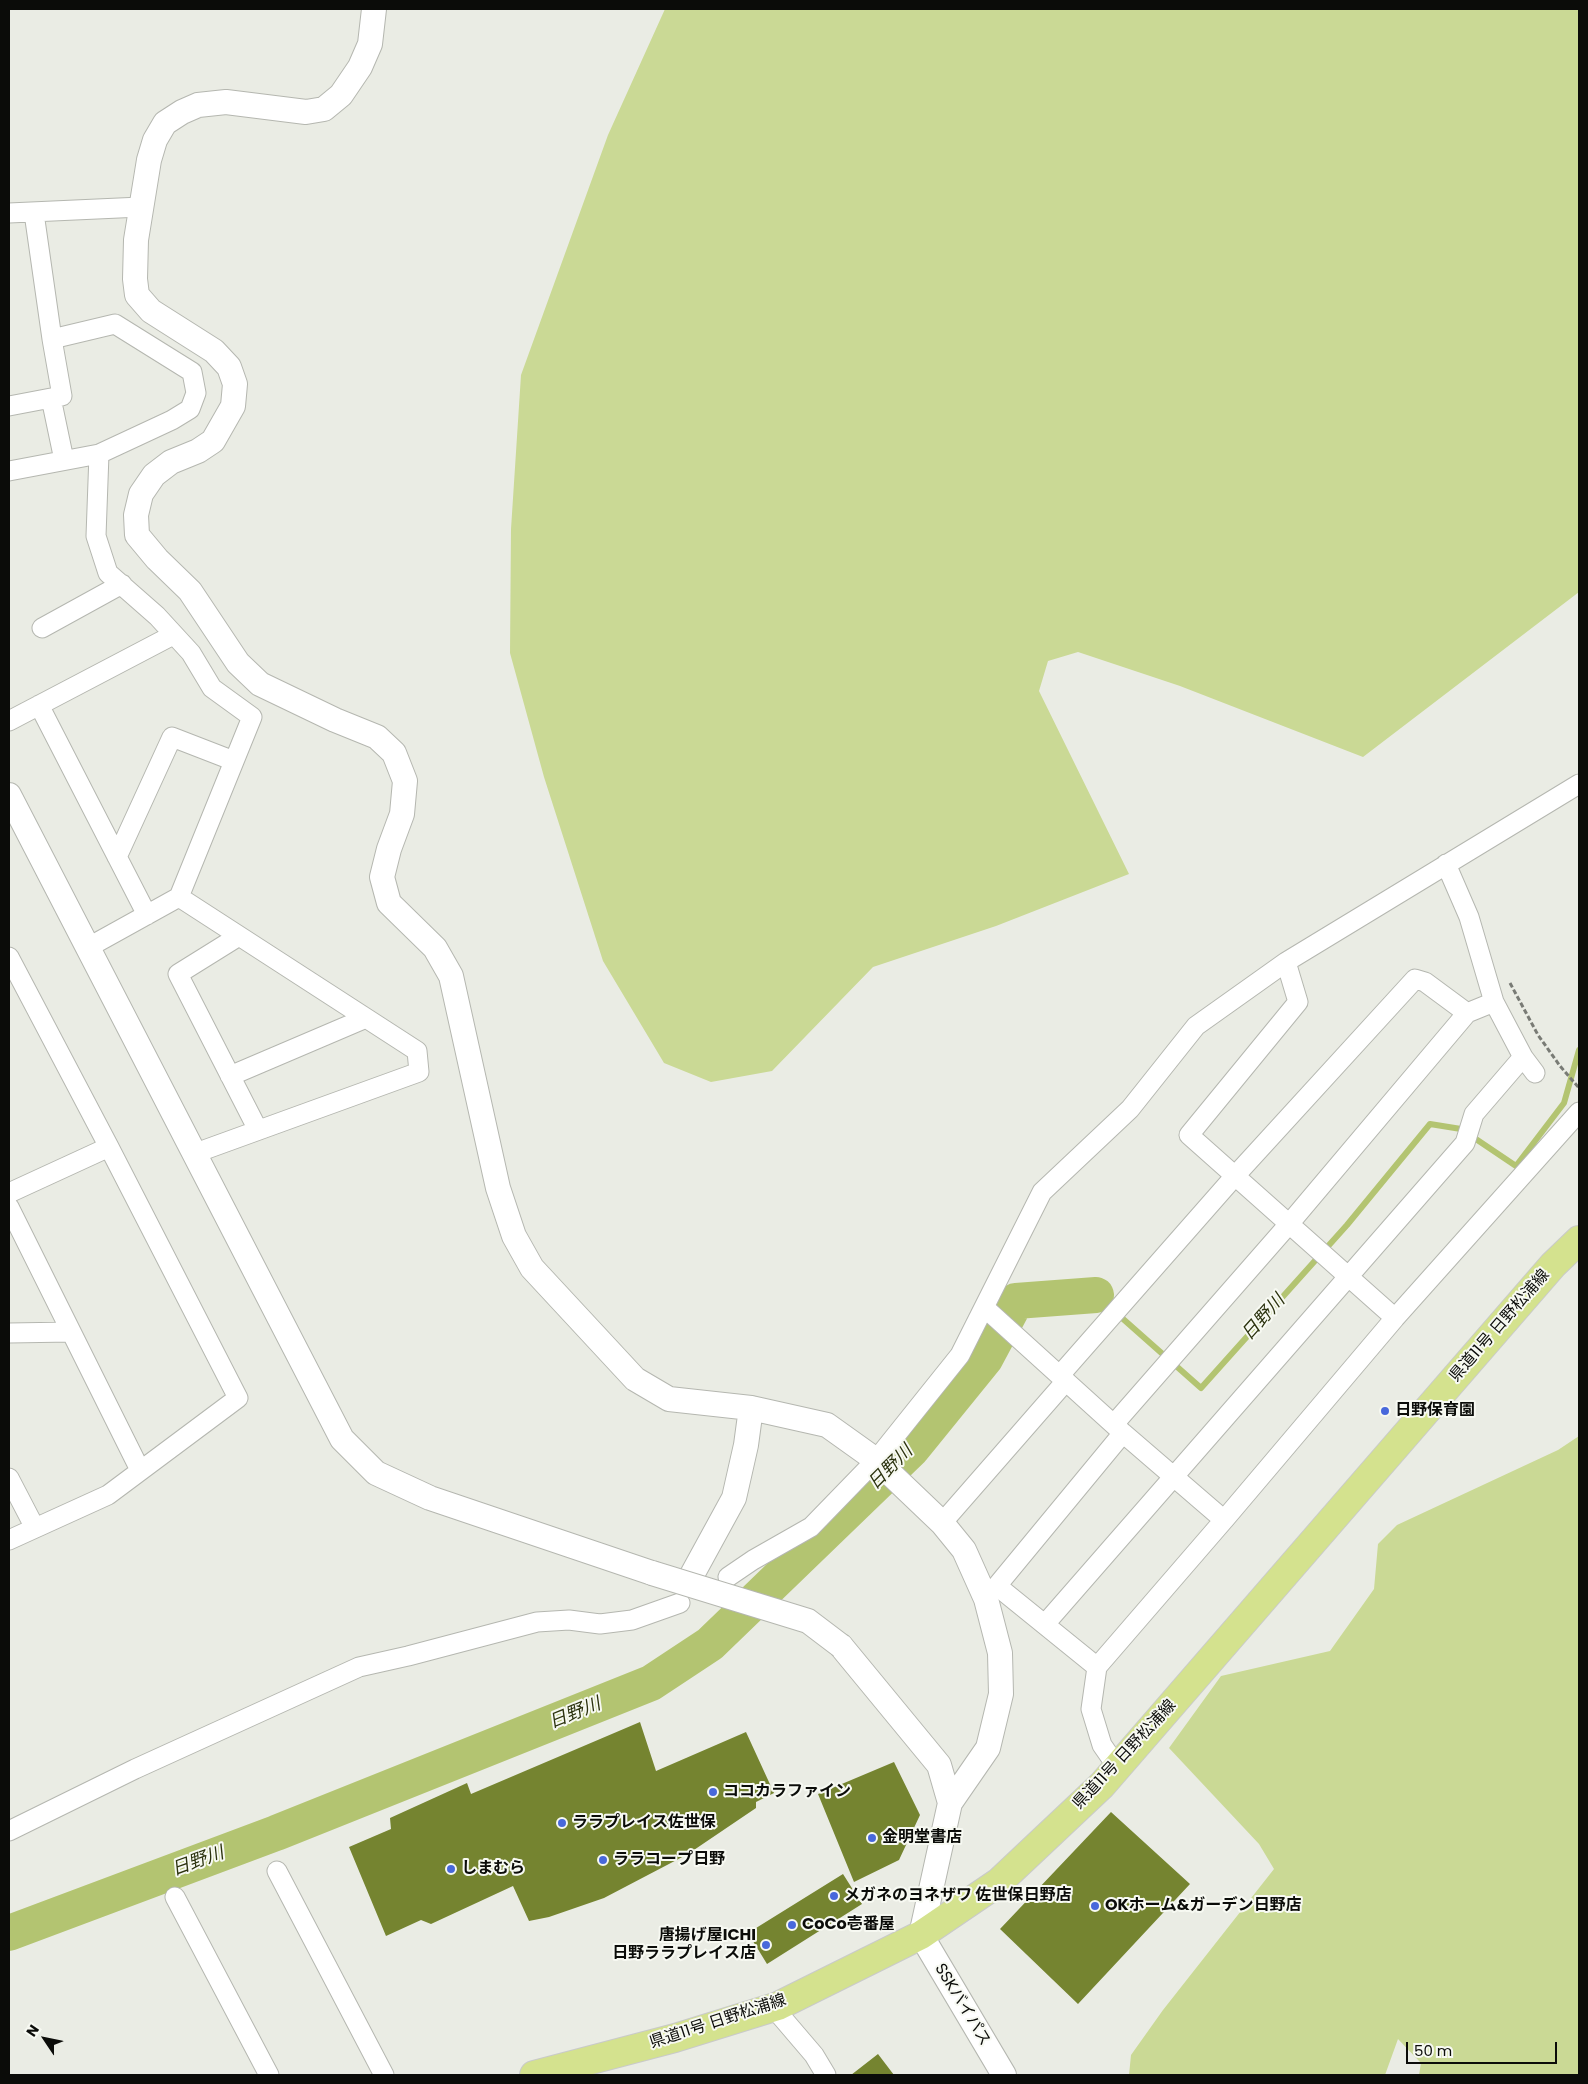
<!DOCTYPE html>
<meta charset="utf-8">
<style>
body{margin:0}
#map{position:relative;width:1588px;height:2084px;overflow:hidden;background:#eaece4;font-family:Poppins,sans-serif}
canvas{display:block}
.frame{position:absolute;inset:0;border:10px solid #0b0c09;pointer-events:none}
.north{position:absolute;left:20px;top:2014px;width:50px;height:50px;-webkit-text-stroke:4px #f7f9f2;paint-order:stroke;rotate:304deg;font-size:14px;font-weight:700;line-height:20px;text-align:center;color:#0b0c09}
.north::after{content:'';display:block;margin:auto;width:18px;height:22px;background:#0b0c09;clip-path:polygon(50% 0,100% 100%,50% 72%,0 100%)}
.scale{position:absolute;left:1406px;top:2042px;width:151px;height:22px;box-sizing:border-box;border:2px solid #0b0c09;border-top:0;padding-left:6px;font-size:15px;line-height:18px;white-space:nowrap;color:#0b0c09;-webkit-text-stroke:4px #f7f9f2;paint-order:stroke}
</style>
<div id="map">
<canvas width="1588" height="2084"></canvas>
<div class="frame"></div>
<div class="north">N</div>
<div class="scale">50 m</div>
</div>
<script>
const c = document.querySelector('canvas').getContext('2d');
c.lineJoin = 'round';
function fillPath(path, color) { c.fillStyle = color; c.fill(path, 'evenodd'); }
const shape = rows => new Path2D(rows.map(r => 'M' + r).join(''));
function strokePath(path, color, width, dash) { c.strokeStyle = color; c.lineWidth = width; c.lineCap = dash ? 'butt' : 'round'; c.setLineDash(dash || []); c.stroke(path); }
function write(font, color, halo, rows, align = 'center') {
  c.font = font + ' Poppins,"Noto Sans JP",sans-serif'; c.lineWidth = 4; c.setLineDash([]); c.textBaseline = 'middle'; c.strokeStyle = halo; c.fillStyle = color; for (const [text, x, y, turn = 0] of rows) {
    c.save(); c.translate(x, y); c.rotate((+turn || 0) * Math.PI / 180); c.textAlign = isNaN(turn) ? turn : align; if (halo) c.strokeText(text, 0, 0); c.fillText(text, 0, 0); c.restore();
  }
}
fillPath(shape([
 [665,9,1579,9,1579,592,1363,757,1180,686,1078,652,1048,661,1039,691,1129,874,996,926,873,967,772,1071,711,1082,664,1063,603,961,544,777,510,653,511,529,521,375,608,135],
 [1579,1436,1579,2075,1419,2075,1421,2063,1398,2039,1385,2075,1129,2075,1131,2055,1163,2010,1274,1869,1259,1844,1169,1748,1221,1676,1330,1651,1374,1589,1378,1544,1397,1525,1558,1450]
]), '#cad995');
strokePath(shape([
 [1096,1295,1201,1388,1347,1225,1430,1124,1461,1129,1516,1166,1564,1103,1579,1050]
]), '#b3c471', 6);
strokePath(shape([
 [9,1933,276,1833,651,1683,710,1644,912,1449,985,1359,1016,1301,1096,1295]
]), '#b3c471', 36);
fillPath(shape([
 [640,1722,656,1771,746,1732,774,1793,756,1802,756,1808,688,1854,604,1898,549,1917,529,1921,513,1886,431,1924,421,1920,386,1936,349,1847,391,1829,390,1818,467,1783,471,1794],
 [894,1762,920,1815,899,1860,854,1882,818,1794],
 [1111,1812,1190,1884,1078,2004,1000,1929],
 [843,1874,862,1904,767,1964,748,1933],
 [878,2054,894,2075,851,2075]
]), '#758430');
const minor = shape([
 [9,213,141,207],
 [34,213,52,339,115,324,192,372,196,393,190,409,172,420,99,454,96,536,108,573,157,616,191,653,212,688,252,717,179,897,87,948],
 [52,339,62,396,51,398,64,460],
 [9,406,51,398],
 [9,471,99,454],
 [42,628,122,584],
 [39,705,147,915],
 [9,721,173,635],
 [117,857,172,737,234,761],
 [1446,864,1469,917,1494,1002,1523,1057,1535,1073],
 [179,897,417,1051,419,1072,193,1154],
 [239,936,178,974,258,1130],
 [9,957,109,1147,238,1398,108,1495,9,1540],
 [1286,962,1298,1002,1189,1135,1395,1318],
 [230,1076,366,1018],
 [9,1193,109,1147],
 [9,1207,140,1470],
 [985,1308,1123,1433,1224,1520,1395,1318,1579,1112],
 [9,1333,71,1332],
 [1060,1375,1234,1177,1415,979,1425,982,1467,1013],
 [1114,1424,1289,1224,1467,1013,1494,1002],
 [9,1478,35,1528],
 [942,1523,1066,1381],
 [728,1577,753,1560,811,1527,876,1460,960,1355,1042,1192,1130,1109,1196,1026,1286,962,1579,784],
 [997,1586,1097,1667],
 [986,1599,1123,1433],
 [1045,1624,1465,1143,1474,1114,1523,1057],
 [1118,1768,1102,1745,1091,1709,1097,1667,1224,1520],
 [9,1831,135,1769,359,1667,408,1656,537,1622,569,1620,600,1624,632,1620,680,1603],
 [277,1871,384,2075],
 [175,1897,269,2075],
 [773,2007,814,2055,826,2075]
]);
const tertiary = shape([
 [374,9,370,44,360,67,341,95,324,109,306,112,226,102,198,105,182,112,165,123,155,140,149,160,136,240,135,279,137,295,151,311,214,351,229,367,235,384,233,406,213,441,198,451,171,462,154,475,141,494,136,515,137,535,157,559,190,591,238,663,260,684,335,720,377,737,394,753,405,781,402,814,389,849,382,877,389,903,435,948,451,976,498,1188,514,1236,532,1268,635,1379,669,1399,751,1408,827,1425,876,1460,942,1523,964,1550,986,1599,1000,1653,1001,1694,988,1748,950,1803,921,1935,1004,2075],
 [9,795,342,1439,376,1473,430,1498,652,1573],
 [687,1584,734,1498,746,1445,751,1408],
 [841,1646,939,1765,950,1803]
]);
const primary = shape([
 [534,2075,675,2038,778,2006,921,1935,999,1882,1102,1785,1553,1265,1579,1240]
]);
strokePath(minor, '#b5b7b0', 21);
strokePath(tertiary, '#b5b7b0', 26);
strokePath(primary, '#c9cac9', 30);
strokePath(shape([
 [1510,983,1538,1035,1560,1066,1579,1088]
]), '#797b75', 3, [5, 2.5]);
strokePath(minor, '#fff', 19);
strokePath(tertiary, '#fff', 24);
strokePath(primary, '#d4e28e', 28);
const tertiaryBridge = shape([
 [652,1573,808,1621,841,1646]
]);
strokePath(tertiaryBridge, '#b5b7b0', 26, []);
strokePath(tertiaryBridge, '#fff', 24);
for (const [x, y, r, color] of [
 [1385,1411,5,"#4868db"],
 [713,1792,5,"#4868db"],
 [562,1823,5,"#4868db"],
 [872,1838,5,"#4868db"],
 [603,1860,5,"#4868db"],
 [451,1869,5,"#4868db"],
 [834,1896,5,"#4868db"],
 [1095,1906,5,"#4868db"],
 [792,1925,5,"#4868db"],
 [766,1945,5,"#4868db"]
]) { const dot = new Path2D(); dot.arc(x, y, r, 0, 2 * Math.PI); c.fillStyle = color; c.fill(dot); strokePath(dot, '#f7f9f2', 2); }
write('16px', '#0b0c09', '#f7f9f2', [
 ["県道11号 日野松浦線",1500,1326,-49],
 ["県道11号 日野松浦線",1125,1755,-47],
 ["SSKバイパス",962,2005,59],
 ["県道11号 日野松浦線",718,2022,-18]
]);
write('bold 16px', '#0b0c09', '#f7f9f2', [
 ["日野保育園",1395,1411],
 ["ココカラファイン",723,1792],
 ["ララプレイス佐世保",572,1823],
 ["金明堂書店",882,1838],
 ["ララコープ日野",613,1860],
 ["しまむら",461,1869],
 ["メガネのヨネザワ 佐世保日野店",844,1896],
 ["OKホーム&ガーデン日野店",1105,1906],
 ["CoCo壱番屋",802,1925],
 ["唐揚げ屋ICHI",756,1936,"right"],
 ["日野ララプレイス店",756,1954,"right"]
], 'left');
write('italic 18px', '#2b320e', '#f7f9f2', [
 ["日野川",1264,1318,-48],
 ["日野川",891,1468,-45],
 ["日野川",575,1714,-22],
 ["日野川",198,1862,-20]
]);
</script>
